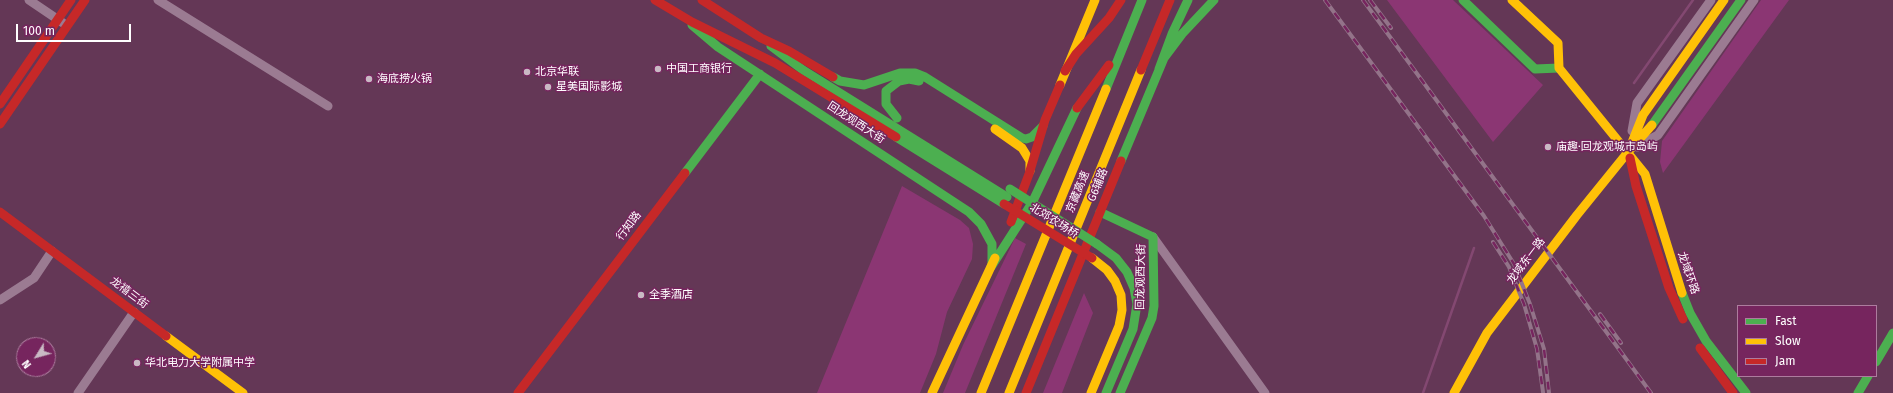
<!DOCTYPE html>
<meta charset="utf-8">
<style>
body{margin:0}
#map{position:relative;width:1893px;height:393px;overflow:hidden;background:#643756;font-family:"Fira Sans",sans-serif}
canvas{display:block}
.legend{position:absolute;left:1737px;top:305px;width:140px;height:72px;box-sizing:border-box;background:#76255e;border:1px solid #ad7c9e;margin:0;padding:5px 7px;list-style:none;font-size:12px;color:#fff}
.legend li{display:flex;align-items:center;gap:8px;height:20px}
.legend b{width:20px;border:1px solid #ad7c9e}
.north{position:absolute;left:16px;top:337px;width:40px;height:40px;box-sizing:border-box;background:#76255e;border:1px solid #ad7c9e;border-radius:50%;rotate:233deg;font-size:11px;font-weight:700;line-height:16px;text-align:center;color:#fff}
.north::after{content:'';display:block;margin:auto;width:14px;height:18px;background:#c9b9c4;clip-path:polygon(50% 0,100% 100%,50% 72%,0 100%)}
.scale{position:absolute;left:16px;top:24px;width:115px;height:18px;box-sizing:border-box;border:2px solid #fff;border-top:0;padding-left:5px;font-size:12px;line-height:14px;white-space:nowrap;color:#fff;-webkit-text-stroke:3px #76255e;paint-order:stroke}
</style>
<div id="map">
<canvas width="1893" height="393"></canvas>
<ul class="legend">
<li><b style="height:5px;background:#4caf50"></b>Fast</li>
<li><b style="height:5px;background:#ffc107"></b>Slow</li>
<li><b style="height:5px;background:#c62828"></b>Jam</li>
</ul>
<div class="north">N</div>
<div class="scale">100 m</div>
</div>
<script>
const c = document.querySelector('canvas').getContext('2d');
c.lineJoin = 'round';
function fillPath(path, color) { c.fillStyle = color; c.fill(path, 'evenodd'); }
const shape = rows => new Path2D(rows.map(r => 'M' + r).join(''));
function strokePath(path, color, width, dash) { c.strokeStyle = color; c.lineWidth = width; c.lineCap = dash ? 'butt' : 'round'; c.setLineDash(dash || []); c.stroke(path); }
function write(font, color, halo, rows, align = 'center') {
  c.font = font + ' "Fira Sans","Noto Sans SC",sans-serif'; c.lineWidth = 3; c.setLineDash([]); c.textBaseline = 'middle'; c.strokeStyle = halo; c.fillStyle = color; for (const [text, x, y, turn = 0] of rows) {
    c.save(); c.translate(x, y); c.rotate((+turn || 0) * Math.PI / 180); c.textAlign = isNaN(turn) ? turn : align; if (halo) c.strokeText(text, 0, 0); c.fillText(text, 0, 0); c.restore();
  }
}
fillPath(shape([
 [1387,0,1453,0,1543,85,1493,142],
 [1761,0,1789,0,1663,173,1660,162,1662,141],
 [902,186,960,220,969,228,973,244,972,259,947,312,936,354,920,393,817,393],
 [1015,238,1026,244,965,393,943,393,963,345],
 [1084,293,1093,313,1062,393,1043,393]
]), '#8b3673');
strokePath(shape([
 [1634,83,1693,0],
 [1423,393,1474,248]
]), '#834871', 2.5);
strokePath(shape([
 [29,0,63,23],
 [158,0,328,106],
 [1632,131,1637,103,1711,0],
 [1637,147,1658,135,1754,0],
 [1153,237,1265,393],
 [0,300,34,278,52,251],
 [78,393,134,312]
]), '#9b7b92', 9);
strokePath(shape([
 [1463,0,1535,69,1559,68],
 [692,25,718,47,969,212,981,224,992,244,992,265],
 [771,46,803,70,1007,197],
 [1159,69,1172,34,1188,0],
 [833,77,840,81,864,85,900,73,915,73,925,77,1022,138,1026,139,1032,137,1043,126],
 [1106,89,1142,0],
 [897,118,886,104,886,91,899,81,909,79,919,81],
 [1652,125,1741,0],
 [896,137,1004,204],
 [1121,161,1164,58,1182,34,1214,0],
 [685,173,760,74],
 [1100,212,1153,237,1154,306,1152,318,1120,393],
 [1097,244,1116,258,1127,272,1134,288,1137,304,1133,329,1106,393],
 [991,267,1032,203,1077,108],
 [1682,293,1690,313,1706,341,1746,393],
 [1876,362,1893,333],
 [1858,393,1868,376]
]), '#4caf50', 9);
strokePath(shape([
 [1512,0,1558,43,1559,68,1645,174,1682,293],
 [1060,85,1095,0],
 [995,129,1022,148,1030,161,1030,171],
 [1631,145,1643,115,1724,0],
 [166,336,243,393],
 [932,393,995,258],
 [981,393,1106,89],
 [1009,393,1141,70],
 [1091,393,1119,326,1122,310,1121,295,1115,281,1107,270,1092,258],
 [1454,393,1487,333,1577,215,1628,152,1652,125]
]), '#ffc107', 9);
strokePath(shape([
 [655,0,692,22,775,63,896,137],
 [702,0,761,38,789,51,833,77],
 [1141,70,1170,0],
 [1065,71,1076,54,1109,18,1121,0],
 [0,104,71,0],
 [1077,108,1109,65],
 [0,124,85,0],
 [1630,158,1636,186,1669,288,1683,319],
 [0,212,166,336],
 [1011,222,1029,174,1045,120,1060,85],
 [1700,348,1733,393],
 [518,393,685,173],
 [1026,393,1121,161]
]), '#c62828', 9);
const rail = shape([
 [1325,0,1484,216,1514,264,1530,304,1544,349,1549,393],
 [1363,0,1651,393],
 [1370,0,1391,28],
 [1493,242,1509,267,1524,304,1537,349,1543,392],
 [1600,314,1621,343]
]);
strokePath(rail, '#937389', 4);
strokePath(rail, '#76255e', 2.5, [8]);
strokePath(shape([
 [1010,189,1097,244]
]), '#4caf50', 9);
strokePath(shape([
 [1004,204,1092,258]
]), '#c62828', 9);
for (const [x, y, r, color] of [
 [658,69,4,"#c9b9c4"],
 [527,72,4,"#c9b9c4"],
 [369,79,4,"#c9b9c4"],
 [548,87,4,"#c9b9c4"],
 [1548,147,4,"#c9b9c4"],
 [641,295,4,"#c9b9c4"],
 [137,363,4,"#c9b9c4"]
]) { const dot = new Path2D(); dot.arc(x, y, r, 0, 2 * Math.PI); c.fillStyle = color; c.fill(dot); strokePath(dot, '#76255e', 1.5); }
write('11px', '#fff', '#76255e', [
 ["中国工商银行",666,69],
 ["北京华联",535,72],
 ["海底捞火锅",377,79],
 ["星美国际影城",556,87],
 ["庙趣·回龙观城市岛屿",1556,147],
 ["全季酒店",649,295],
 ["华北电力大学附属中学",145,363]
], 'left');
write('11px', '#fff', '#76255e', [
 ["回龙观西大街",856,123,33],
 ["G6辅路",1098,185,-68],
 ["京藏高速",1078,192,-68],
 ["北郊农场桥",1054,221,32],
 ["行知路",629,226,-53],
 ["龙域东一路",1526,261,-53],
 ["龙域环路",1688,273,71],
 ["回龙观西大街",1141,277,-89],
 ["龙禧三街",129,293,37]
]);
</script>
